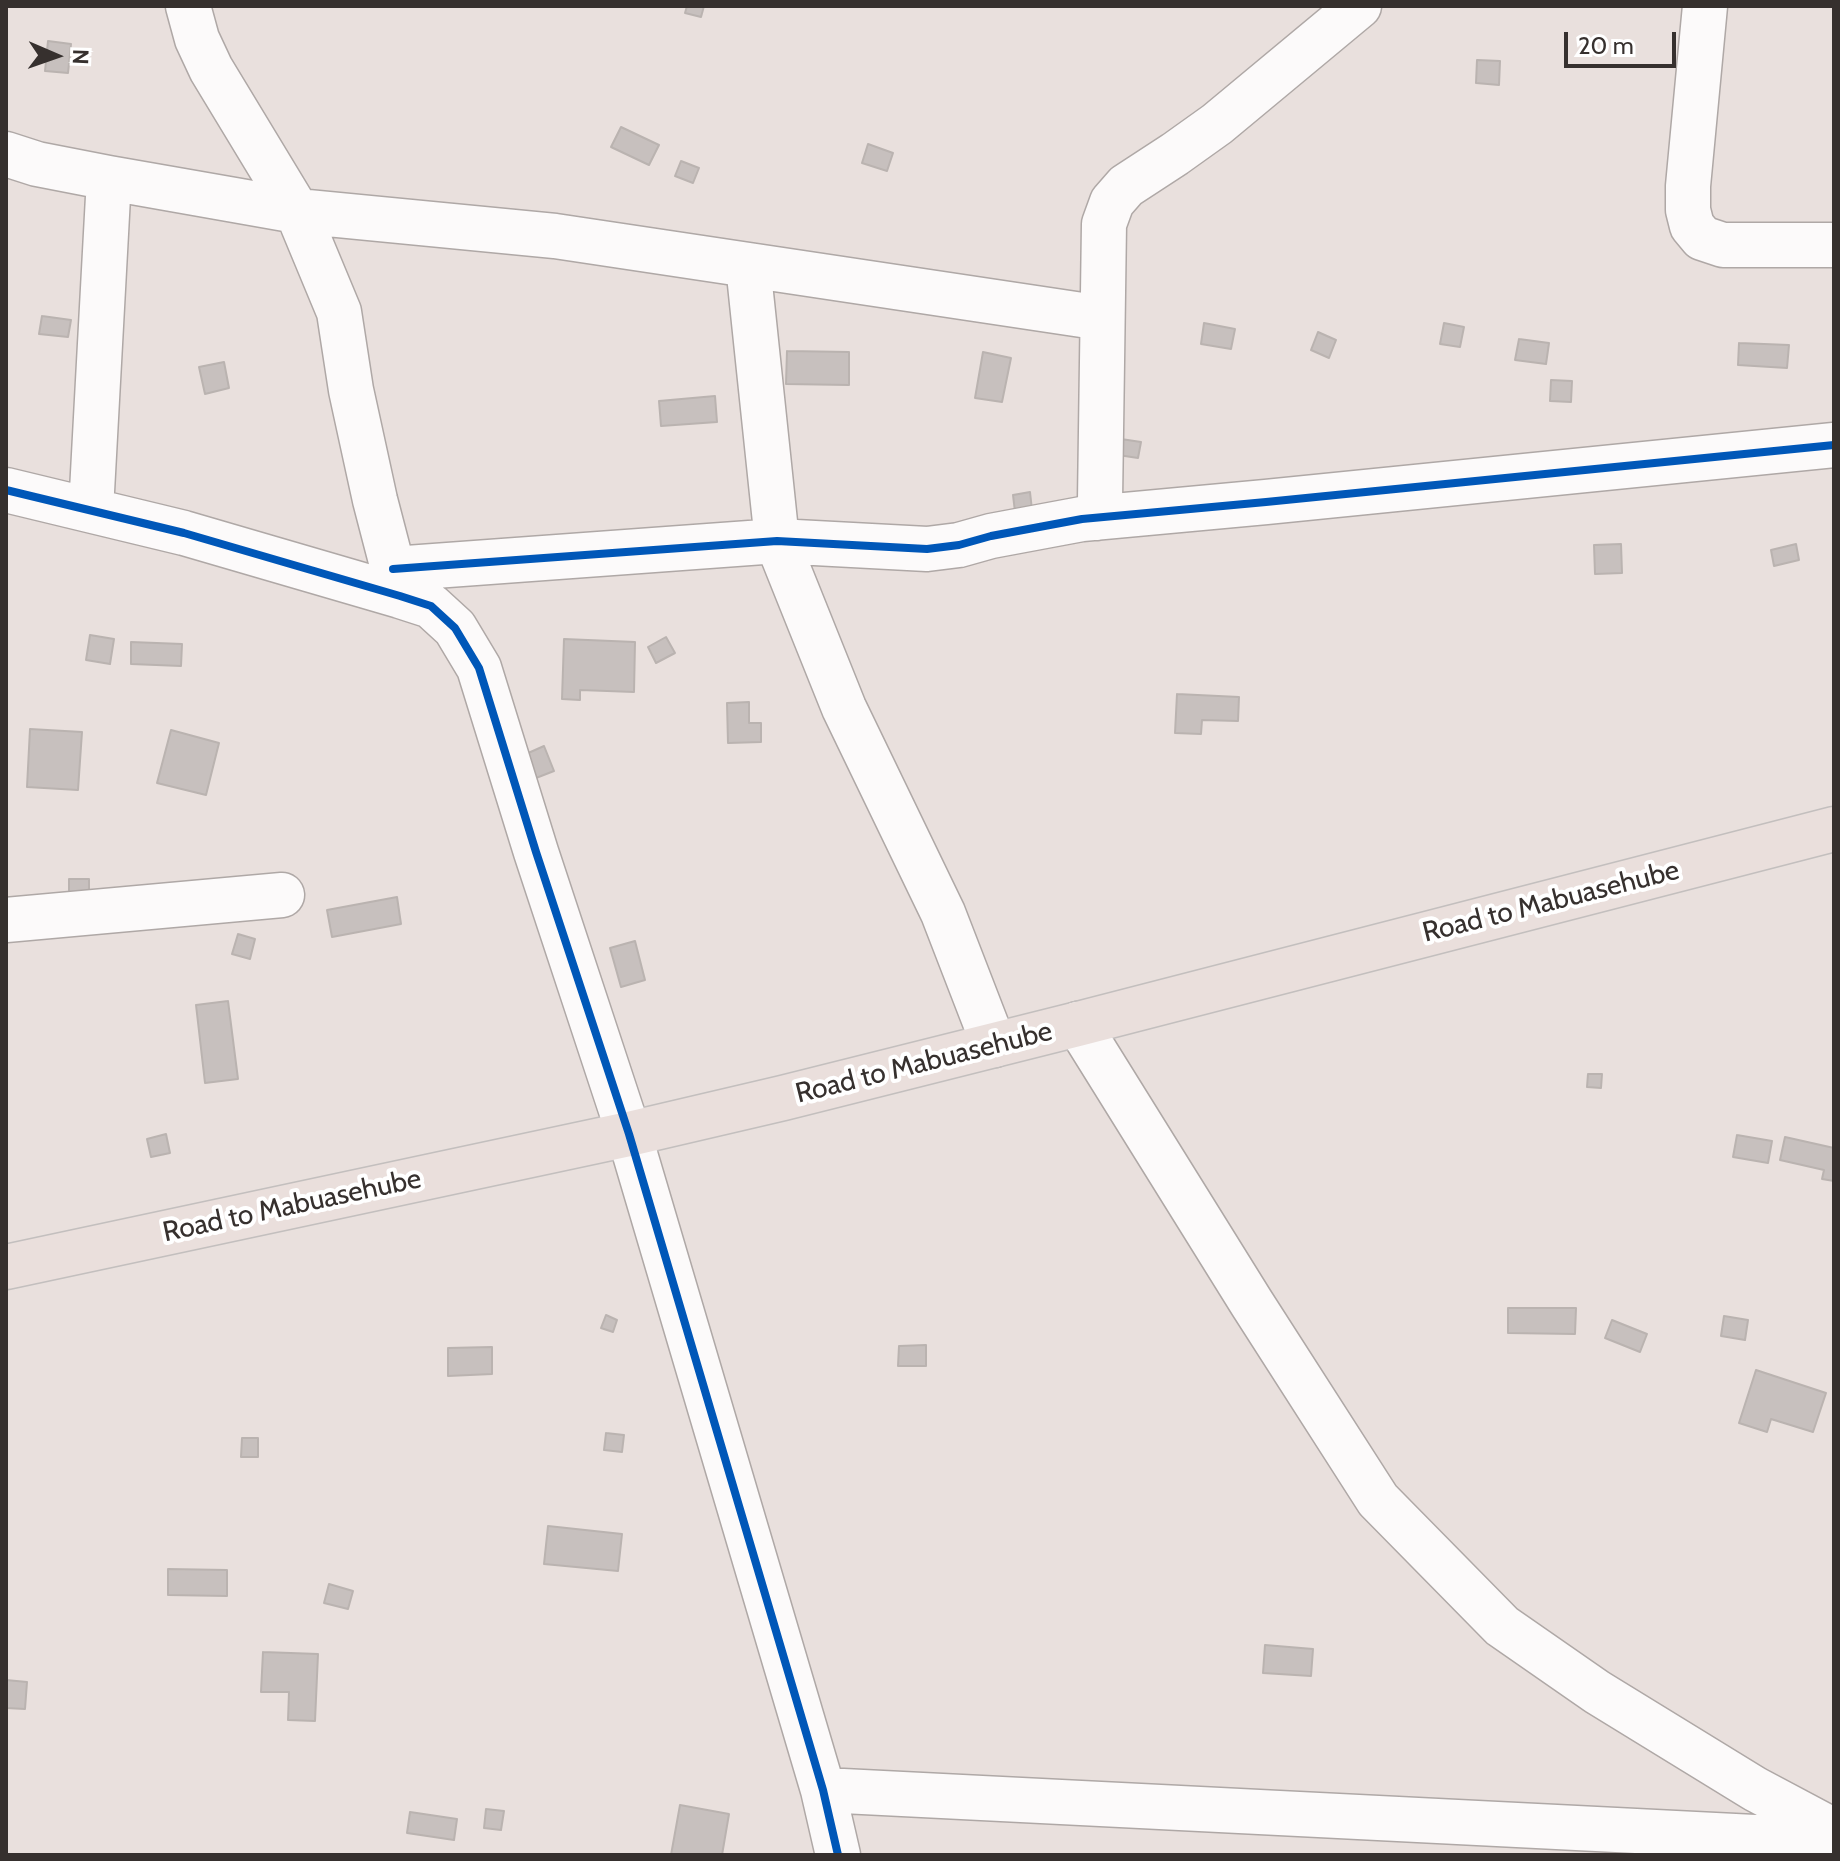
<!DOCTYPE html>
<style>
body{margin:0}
#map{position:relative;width:1840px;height:1861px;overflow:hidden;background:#e9e0dd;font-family:Cabin,sans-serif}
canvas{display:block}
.frame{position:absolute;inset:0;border:8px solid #36302e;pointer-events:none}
.north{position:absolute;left:16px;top:16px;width:80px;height:80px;-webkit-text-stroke:6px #fff;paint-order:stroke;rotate:92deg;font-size:22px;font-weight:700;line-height:32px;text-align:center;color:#36302e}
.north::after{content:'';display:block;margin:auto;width:28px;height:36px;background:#36302e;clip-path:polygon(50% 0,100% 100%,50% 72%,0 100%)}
.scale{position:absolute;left:1564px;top:32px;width:112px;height:36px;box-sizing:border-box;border:4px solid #36302e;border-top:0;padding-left:10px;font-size:24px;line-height:28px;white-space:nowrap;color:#36302e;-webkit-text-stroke:6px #fff;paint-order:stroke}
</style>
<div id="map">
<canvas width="1840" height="1861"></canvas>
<div class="frame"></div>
<div class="north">N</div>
<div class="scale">20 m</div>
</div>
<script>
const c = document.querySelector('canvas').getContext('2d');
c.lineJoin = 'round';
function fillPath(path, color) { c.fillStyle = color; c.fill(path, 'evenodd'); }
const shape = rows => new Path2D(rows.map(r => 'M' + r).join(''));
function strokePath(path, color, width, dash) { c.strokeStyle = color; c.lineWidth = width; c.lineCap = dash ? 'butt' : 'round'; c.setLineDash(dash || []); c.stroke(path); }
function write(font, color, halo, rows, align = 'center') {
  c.font = font + ' Cabin,sans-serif'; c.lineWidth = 8; c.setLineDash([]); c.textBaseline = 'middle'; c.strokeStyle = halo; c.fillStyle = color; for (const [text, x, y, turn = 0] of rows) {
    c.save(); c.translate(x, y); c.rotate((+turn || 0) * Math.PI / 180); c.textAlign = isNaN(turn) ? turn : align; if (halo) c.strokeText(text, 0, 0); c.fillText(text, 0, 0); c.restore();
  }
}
const building = shape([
 [687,6,704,6,701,17,685,13,687,6],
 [48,41,71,44,68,73,45,71,48,41],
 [1477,60,1500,61,1499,85,1476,83,1477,60],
 [621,127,659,145,649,165,611,147,621,127],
 [868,144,893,153,887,171,862,163,868,144],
 [681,161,699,168,693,183,675,176,681,161],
 [42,316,71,320,68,337,39,334,42,316],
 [1204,323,1235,329,1231,349,1201,344,1204,323],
 [1444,323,1464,327,1460,347,1440,344,1444,323],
 [1318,332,1336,340,1329,358,1311,350,1318,332],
 [1519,339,1549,343,1546,364,1515,360,1519,339],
 [1739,343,1789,345,1787,368,1738,365,1739,343],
 [787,351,849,352,849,385,786,384,787,351],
 [983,352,1011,358,1002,402,975,398,983,352],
 [224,362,229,388,205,394,199,367,224,362],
 [1551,380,1572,381,1571,402,1550,401,1551,380],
 [715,396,717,422,661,426,659,401,715,396],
 [1121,439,1141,442,1138,458,1118,455,1121,439],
 [1030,492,1032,510,1015,512,1013,495,1030,492],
 [1621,544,1622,573,1595,574,1594,545,1621,544],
 [1796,544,1799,560,1774,566,1771,550,1796,544],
 [90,635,114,639,110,664,86,660,90,635],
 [666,637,675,653,656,663,648,647,666,637],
 [564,639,635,642,634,692,580,690,580,700,562,699,564,639],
 [131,642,182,644,181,666,131,664,131,642],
 [1177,694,1239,697,1238,721,1202,720,1201,734,1175,733,1177,694],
 [749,702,749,723,761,723,761,742,728,743,727,703,749,702],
 [30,729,82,732,78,790,27,787,30,729],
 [171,730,219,743,206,795,157,783,171,730],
 [544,746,554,771,536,778,526,754,544,746],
 [69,879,89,879,89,892,69,892,69,879],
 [397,897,401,924,332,937,327,910,397,897],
 [238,934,255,939,250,959,232,954,238,934],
 [635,941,645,980,621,987,610,948,635,941],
 [228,1001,238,1079,205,1083,196,1005,228,1001],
 [1588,1074,1602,1074,1601,1088,1587,1087,1588,1074],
 [166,1134,170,1153,151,1157,147,1139,166,1134],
 [1737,1135,1772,1141,1768,1163,1733,1157,1737,1135],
 [1785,1137,1834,1148,1834,1181,1822,1179,1824,1170,1780,1160,1785,1137],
 [1508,1308,1576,1308,1575,1334,1508,1333,1508,1308],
 [606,1315,617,1320,613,1332,601,1328,606,1315],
 [1724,1316,1748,1320,1745,1340,1721,1336,1724,1316],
 [1612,1320,1647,1334,1640,1352,1605,1338,1612,1320],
 [926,1345,926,1366,898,1366,899,1346,926,1345],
 [492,1347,492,1374,448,1376,448,1348,492,1347],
 [1756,1370,1826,1393,1813,1432,1771,1419,1767,1432,1739,1423,1756,1370],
 [606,1433,624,1435,622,1452,604,1450,606,1433],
 [242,1438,258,1438,258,1457,241,1457,242,1438],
 [548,1526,622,1534,618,1571,544,1564,548,1526],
 [168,1569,227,1570,227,1596,168,1595,168,1569],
 [329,1584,353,1591,348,1609,324,1603,329,1584],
 [1265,1645,1313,1649,1311,1676,1263,1673,1265,1645],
 [263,1652,318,1654,315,1721,288,1720,289,1692,261,1692,263,1652],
 [6,1680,27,1682,25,1709,6,1708,6,1680],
 [680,1805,729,1814,722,1855,671,1855,680,1805],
 [486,1809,504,1811,501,1830,484,1828,486,1809],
 [410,1812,457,1819,454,1840,407,1833,410,1812]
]);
fillPath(building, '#c7c0be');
strokePath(building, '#bab3b0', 2);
const minor = shape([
 [188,6,197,39,211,69,297,211,339,312,351,390,375,500,400,596],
 [1705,6,1688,186,1688,210,1692,226,1702,238,1723,245,1834,245],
 [6,154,37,164,109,178,297,211,555,236,1102,318],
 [748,265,777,541,844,708,943,913,994,1045],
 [6,490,184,533,400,596,431,606,455,628,479,668,536,852,629,1134,823,1790,838,1855],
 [91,510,109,178],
 [1096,518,1100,500,1104,224,1112,202,1126,186,1175,154,1217,124,1359,6],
 [393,569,777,541,927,549,959,545,991,536,1082,519,1266,502,1834,445],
 [6,920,282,895],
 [1078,1024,1251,1302,1378,1500,1502,1626,1597,1692,1755,1789,1834,1831],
 [823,1790,1834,1841]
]);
const major = shape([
 [6,1267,629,1134,783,1098,1078,1024,1834,829]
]);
strokePath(minor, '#afa8a6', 47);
strokePath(major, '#c3bfbe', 47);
strokePath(minor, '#fcfafa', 44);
strokePath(major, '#eadfdc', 44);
strokePath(shape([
 [6,490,184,533,400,596,431,606,455,628,479,668,536,852,629,1134,823,1790,838,1855],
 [393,569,777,541,927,549,959,545,991,536,1082,519,1266,502,1834,445]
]), '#0057b8', 8);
write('28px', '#36302e', '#fff', [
 ["Road to Mabuasehube",1551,902,-14],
 ["Road to Mabuasehube",924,1063,-14],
 ["Road to Mabuasehube",292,1206,-12]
]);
</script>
